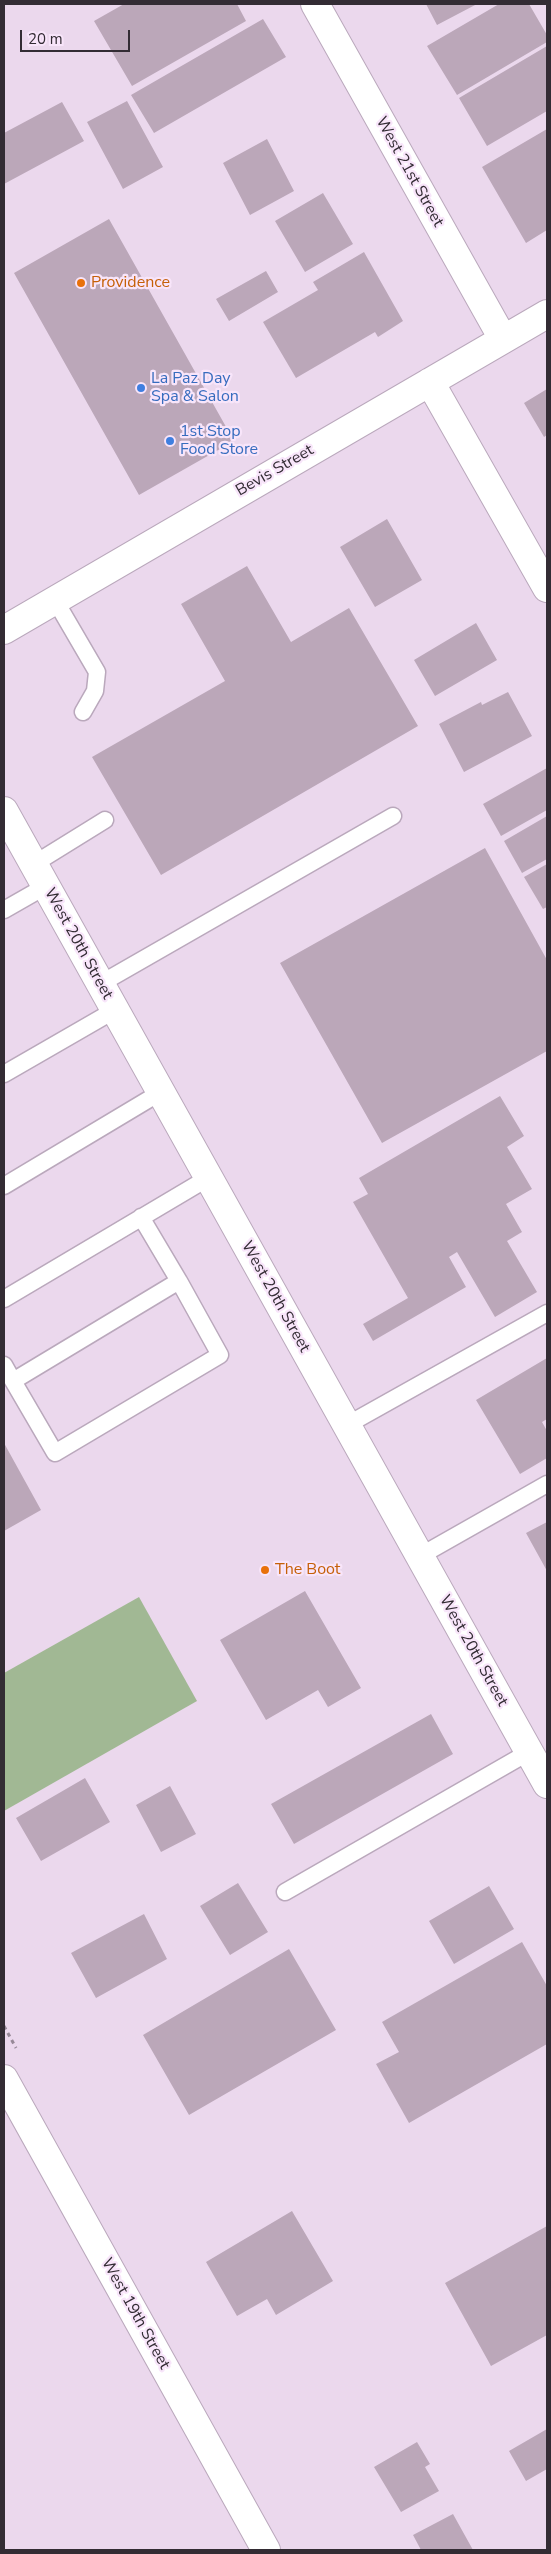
<!DOCTYPE html>
<style>
body{margin:0}
#map{position:relative;width:551px;height:2554px;overflow:hidden;background:#ebd8ed;font-family:"Nunito Sans",sans-serif}
canvas{display:block}
.frame{position:absolute;inset:0;border:5px solid #332c34;pointer-events:none}
.scale{position:absolute;left:20px;top:30px;width:110px;height:22px;box-sizing:border-box;border:2px solid #332c34;border-top:0;padding-left:6px;font-size:15px;line-height:18px;white-space:nowrap;color:#332c34;-webkit-text-stroke:4px #f8e5fa;paint-order:stroke}
</style>
<div id="map">
<canvas width="551" height="2554"></canvas>
<div class="frame"></div>
<div class="scale">20 m</div>
</div>
<script>
const c = document.querySelector('canvas').getContext('2d');
c.lineJoin = 'round';
function fillPath(path, color) { c.fillStyle = color; c.fill(path, 'evenodd'); }
const shape = rows => new Path2D(rows.map(r => 'M' + r).join(''));
function strokePath(path, color, width, dash) { c.strokeStyle = color; c.lineWidth = width; c.lineCap = dash ? 'butt' : 'round'; c.setLineDash(dash || []); c.stroke(path); }
function write(font, color, halo, rows, align = 'center') {
  c.font = font + ' "Nunito Sans",sans-serif'; c.lineWidth = 4.5; c.setLineDash([]); c.textBaseline = 'middle'; c.strokeStyle = halo; c.fillStyle = color; for (const [text, x, y, turn = 0] of rows) {
    c.save(); c.translate(x, y); c.rotate((+turn || 0) * Math.PI / 180); c.textAlign = isNaN(turn) ? turn : align; if (halo) c.strokeText(text, 0, 0); c.fillText(text, 0, 0); c.restore();
  }
}
fillPath(shape([
 [139,1597,197,1701,4,1811,4,1673]
]), '#a1b894');
fillPath(shape([
 [124,4,237,4,246,21,132,86,94,21],
 [426,4,477,4,437,25],
 [499,4,529,4,547,35,547,42,457,95,427,46],
 [263,19,286,57,154,133,131,95],
 [547,46,547,111,487,146,459,98],
 [127,101,163,167,123,189,87,122],
 [62,102,84,141,4,184,4,133],
 [547,129,547,230,526,243,482,167],
 [267,139,294,191,250,215,223,163],
 [323,193,353,244,305,272,275,221],
 [109,219,234,441,139,495,14,273],
 [364,252,403,321,378,337,375,332,296,378,263,322,318,290,313,282],
 [266,271,278,292,229,321,216,299],
 [547,389,547,435,544,437,524,403],
 [387,519,422,580,375,607,340,547],
 [247,566,291,642,349,608,418,726,161,875,92,757,225,681,181,604],
 [476,623,497,660,435,696,414,660],
 [508,692,532,736,464,772,439,724,481,702,482,705],
 [547,768,547,810,501,836,483,804],
 [547,816,547,859,522,873,504,841],
 [485,848,547,960,547,1051,382,1143,280,963],
 [547,864,547,907,543,909,524,877],
 [500,1096,524,1136,507,1147,532,1189,506,1204,522,1232,507,1241,537,1292,495,1317,457,1252,449,1257,466,1287,373,1341,363,1324,408,1298,353,1202,368,1194,359,1178],
 [547,1358,547,1419,542,1422,547,1431,547,1458,520,1474,476,1400],
 [4,1443,41,1510,4,1531],
 [547,1522,547,1571,526,1533],
 [305,1591,361,1688,328,1707,318,1690,266,1720,220,1640],
 [431,1714,453,1754,294,1844,271,1804],
 [85,1778,110,1822,41,1861,16,1818],
 [170,1786,196,1834,161,1852,136,1805],
 [238,1883,268,1932,230,1955,200,1906],
 [489,1886,514,1929,454,1964,429,1921],
 [144,1914,167,1959,96,1998,71,1953],
 [522,1942,547,1986,547,2044,409,2123,376,2064,399,2052,382,2022],
 [289,1949,336,2030,189,2115,143,2035],
 [292,2211,333,2281,276,2315,267,2299,237,2316,206,2262],
 [547,2226,547,2335,491,2366,445,2283],
 [547,2429,547,2469,526,2481,509,2451],
 [417,2442,430,2464,425,2467,439,2491,401,2512,374,2467],
 [453,2514,473,2550,421,2550,413,2535]
]), '#bba7b9');
const lane = shape([
 [55,600,97,672,95,691,83,712],
 [34,864,105,820],
 [4,910,46,886],
 [100,984,393,816],
 [4,1074,115,1010],
 [4,1186,161,1092],
 [4,1299,208,1178],
 [4,1365,13,1381,179,1281,141,1217],
 [13,1381,55,1453,220,1355,179,1281],
 [347,1425,547,1313],
 [420,1556,547,1484],
 [285,1892,529,1752]
]);
const street = shape([
 [315,4,503,339],
 [430,382,547,588],
 [4,630,547,314]
]);
const secondary = shape([
 [4,811,547,1784],
 [4,2079,266,2550]
]);
strokePath(lane, '#baa8bc', 19);
strokePath(street, '#baa8bc', 30);
strokePath(secondary, '#baa8bc', 30);
strokePath(shape([
 [4,2026,16,2048]
]), '#978998', 3, [4, 4]);
strokePath(lane, '#fff', 16);
strokePath(street, '#fff', 28);
strokePath(secondary, '#fff', 28);
for (const [x, y, r, color] of [
 [81,283,5,"#e8710a"],
 [141,388,5,"#3f7fe0"],
 [170,441,5,"#3f7fe0"],
 [265,1570,5,"#e8710a"]
]) { const dot = new Path2D(); dot.arc(x, y, r, 0, 2 * Math.PI); c.fillStyle = color; c.fill(dot); strokePath(dot, '#f8e5fa', 2); }
write('16px', '#332c34', '#f8e5fa', [
 ["West 21st Street",409,172,61],
 ["Bevis Street",275,471,-30],
 ["West 20th Street",78,944,61],
 ["West 20th Street",275,1297,61],
 ["West 20th Street",473,1651,61],
 ["West 19th Street",135,2314,61]
]);
write('16px', '#c56008', '#f8e5fa', [
 ["Providence",91,283],
 ["The Boot",275,1570]
], 'left');
write('16px', '#366cbe', '#f8e5fa', [
 ["La Paz Day",151,379],
 ["Spa & Salon",151,397],
 ["1st Stop",180,432],
 ["Food Store",180,450]
], 'left');
</script>
